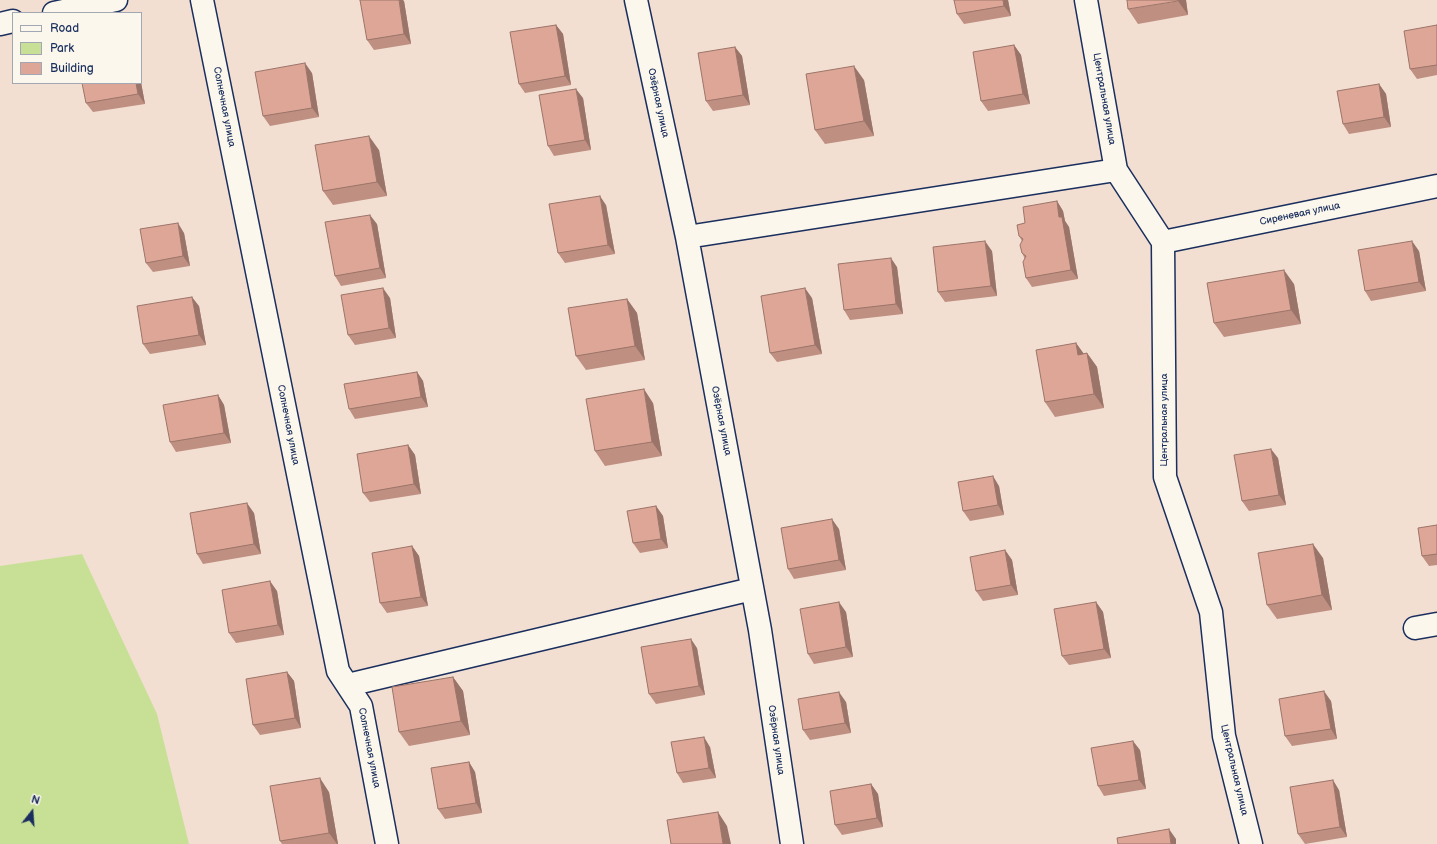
<!DOCTYPE html>
<meta charset="utf-8">
<style>
body{margin:0}
#map{position:relative;width:1437px;height:844px;overflow:hidden;background:#f2dfd2;font-family:"Balsamiq Sans",sans-serif}
canvas{display:block}
.legend{position:absolute;left:12px;top:12px;width:130px;height:72px;box-sizing:border-box;background:#fbf7ec;border:1px solid #a1a7b3;margin:0;padding:5px 7px;list-style:none;font-size:12px;color:#1b2f5e}
.legend li{display:flex;align-items:center;gap:8px;height:20px}
.legend b{width:20px;border:1px solid #a1a7b3}
.north{position:absolute;left:12px;top:792px;width:40px;height:40px;-webkit-text-stroke:3px #fbf7ec;paint-order:stroke;rotate:17deg;font-size:11px;font-weight:700;line-height:16px;text-align:center;color:#1b2f5e}
.north::after{content:'';display:block;margin:auto;width:14px;height:18px;background:#1b2f5e;clip-path:polygon(50% 0,100% 100%,50% 72%,0 100%)}
</style>
<div id="map">
<canvas width="1437" height="844"></canvas>
<ul class="legend">
<li><b style="height:5px;background:#fbf7ec"></b>Road</li>
<li><b style="height:11px;background:#c8e096"></b>Park</li>
<li><b style="height:11px;background:#dea696"></b>Building</li>
</ul>
<div class="north">N</div>
</div>
<script>
const c = document.querySelector('canvas').getContext('2d');
c.lineJoin = 'round';
function fillPath(path, color) { c.fillStyle = color; c.fill(path, 'evenodd'); }
const shape = rows => new Path2D(rows.map(r => 'M' + r).join(''));
function strokePath(path, color, width, dash) { c.strokeStyle = color; c.lineWidth = width; c.lineCap = dash ? 'butt' : 'round'; c.setLineDash(dash || []); c.stroke(path); }
function write(font, color, halo, rows, align = 'center') {
  c.font = font + ' "Balsamiq Sans",sans-serif'; c.lineWidth = 4; c.setLineDash([]); c.textBaseline = 'middle'; c.strokeStyle = halo; c.fillStyle = color; for (const [text, x, y, turn = 0] of rows) {
    c.save(); c.translate(x, y); c.rotate((+turn || 0) * Math.PI / 180); c.textAlign = isNaN(turn) ? turn : align; if (halo) c.strokeText(text, 0, 0); c.fillText(text, 0, 0); c.restore();
  }
}
fillPath(shape([
 [82,554,157,714,189,844,0,844,0,566]
]), '#c8e096');
const street = shape([
 [202,0,338,671,361,706,387,844],
 [636,0,687,237,760,630,792,844],
 [1086,0,1116,170,1163,242,1165,477,1211,612,1224,736,1251,844],
 [54,13,116,0],
 [0,24,13,21],
 [687,237,1116,170],
 [1163,242,1437,186],
 [1415,628,1437,624],
 [348,685,752,589]
]);
strokePath(street, '#1b2f5e', 25);
strokePath(street, '#fbf7ec', 22);
fillPath(shape([
 [1008,0,1011,16,964,24,957,14],
 [1186,0,1188,15,1138,24,1128,9],
 [404,1,411,44,374,50,367,40],
 [556,25,563,34,571,85,525,93,519,84],
 [1437,25,1437,75,1417,79,1410,69],
 [1014,45,1021,55,1030,104,988,111,981,101],
 [735,47,742,56,750,105,713,111,706,101],
 [312,73,319,117,270,126,263,116],
 [864,80,874,136,825,144,815,130],
 [141,83,145,104,93,112,86,103],
 [1379,84,1386,94,1391,127,1349,134,1343,124],
 [583,98,591,150,554,156,548,146],
 [379,150,387,196,333,205,323,191],
 [1057,201,1063,211,1065,221,1069,227,1078,279,1032,287,1026,278,1025,259,1022,253,1022,241,1019,236,1025,223],
 [606,205,615,254,565,263,558,253],
 [377,224,386,278,341,286,335,276],
 [184,233,190,266,153,272,146,263],
 [992,251,997,296,945,302,938,292],
 [1419,251,1426,291,1371,301,1365,291],
 [897,267,903,314,850,320,844,310],
 [1294,284,1301,324,1224,337,1214,323],
 [390,298,396,338,355,345,348,335],
 [812,298,822,354,777,362,770,353],
 [627,299,637,313,645,360,586,370,576,356],
 [199,306,206,345,150,354,143,344],
 [1076,343,1084,354,1087,353,1097,367,1104,408,1055,417,1045,402],
 [417,372,423,381,428,407,355,419,349,409],
 [218,395,224,405,231,443,176,452,170,442],
 [653,403,662,456,605,466,595,451],
 [408,445,415,455,421,494,370,502,363,493],
 [1278,458,1286,505,1249,511,1242,501],
 [999,486,1004,515,970,521,963,511],
 [656,506,663,516,668,548,640,553,633,543],
 [254,513,261,554,203,564,197,554],
 [1437,525,1437,565,1429,566,1422,556],
 [839,529,846,570,794,579,788,569],
 [412,546,419,556,428,606,387,613,380,603],
 [1005,550,1012,560,1018,595,983,601,976,591],
 [1323,558,1332,610,1277,619,1267,605],
 [277,591,284,635,236,643,229,633],
 [1096,602,1103,612,1111,658,1069,665,1062,656],
 [846,612,853,657,814,664,808,654],
 [697,648,705,695,656,704,649,694],
 [287,672,294,681,301,728,260,735,253,725],
 [453,677,463,691,470,735,409,746,399,732],
 [1331,701,1337,739,1292,746,1285,736],
 [846,702,851,733,810,740,803,730],
 [710,747,716,778,683,783,677,773],
 [1140,750,1146,789,1104,796,1098,786],
 [469,762,475,772,482,813,445,819,438,809],
 [871,784,878,794,883,827,842,835,835,825],
 [1339,790,1347,837,1305,844,1298,834],
 [329,792,338,844,282,844,280,841]
]), '#bf8f81');
fillPath(shape([
 [399,0,403,0,404,1,411,44,404,34],
 [1003,0,1008,0,1011,16,1004,6],
 [1178,0,1186,0,1188,15,1178,1],
 [556,25,563,34,571,85,565,76],
 [1014,45,1021,55,1030,104,1023,94],
 [735,47,742,56,750,105,743,95],
 [305,63,312,73,319,117,312,108],
 [854,66,864,80,874,136,864,121],
 [141,82,145,104,138,94,136,83,141,83],
 [1379,84,1386,94,1391,127,1384,117],
 [576,89,583,98,591,150,585,140],
 [369,136,379,150,387,196,377,182],
 [600,196,606,205,615,254,608,245],
 [1057,201,1063,211,1065,221,1069,227,1078,279,1071,270,1059,217],
 [370,215,377,224,386,278,380,268],
 [178,223,184,233,190,266,183,256],
 [985,241,992,251,997,296,991,286],
 [1412,241,1419,251,1426,291,1419,282],
 [891,258,897,267,903,314,896,304],
 [1284,270,1294,284,1301,324,1291,310],
 [383,288,390,298,396,338,389,328],
 [805,288,812,298,822,354,815,345],
 [192,297,199,306,206,345,199,335],
 [627,299,637,313,645,360,635,346],
 [1076,343,1086,357,1078,355],
 [1087,353,1097,367,1104,408,1094,394],
 [417,372,423,381,428,407,421,397],
 [644,389,653,403,662,456,652,442],
 [218,395,224,405,231,443,224,433],
 [408,445,415,455,421,494,414,484],
 [1271,449,1278,458,1286,505,1279,495],
 [993,476,999,486,1004,515,998,505],
 [247,503,254,513,261,554,254,544],
 [656,506,663,516,668,548,661,539],
 [832,519,839,529,846,570,839,560],
 [1313,544,1323,558,1332,610,1322,595],
 [412,546,419,556,428,606,421,597],
 [1005,550,1012,560,1018,595,1011,585],
 [270,581,277,591,284,635,278,625],
 [839,602,846,612,853,657,846,647],
 [1096,602,1103,612,1111,658,1104,649],
 [691,639,697,648,705,695,699,686],
 [287,672,294,681,301,728,295,718],
 [453,677,463,691,470,735,461,721],
 [1324,691,1331,701,1337,739,1331,729],
 [839,692,846,702,851,733,845,723],
 [704,737,710,747,716,778,709,768],
 [1133,741,1140,750,1146,789,1139,780],
 [469,762,475,772,482,813,476,803],
 [320,778,329,792,338,844,337,844,329,833],
 [1333,780,1339,790,1347,837,1340,827],
 [871,784,878,794,883,827,877,818],
 [718,812,727,826,731,844,723,844],
 [1169,829,1176,839,1176,844,1171,844]
]), '#9b7469');
const building = shape([
 [360,0,399,0,404,34,367,40,360,0],
 [954,0,1003,0,1004,6,957,14,954,0],
 [1127,0,1178,0,1178,1,1128,9,1127,0],
 [556,25,565,76,519,84,510,32,556,25],
 [1437,25,1437,65,1410,69,1404,31,1437,25],
 [1014,45,1023,94,981,101,973,52,1014,45],
 [735,47,743,95,706,101,698,53,735,47],
 [305,63,312,108,263,116,255,72,305,63],
 [854,66,864,121,815,130,806,74,854,66],
 [82,83,136,83,138,94,86,103,82,83],
 [1379,84,1384,117,1343,124,1337,91,1379,84],
 [576,89,585,140,548,146,539,95,576,89],
 [369,136,377,182,323,191,315,145,369,136],
 [600,196,608,245,558,253,549,204,600,196],
 [1057,201,1059,217,1062,217,1071,270,1026,278,1023,262,1026,256,1022,253,1020,245,1023,239,1019,236,1017,225,1025,223,1023,207,1057,201],
 [370,215,380,268,335,276,325,222,370,215],
 [178,223,183,256,146,263,140,229,178,223],
 [985,241,991,286,938,292,933,247,985,241],
 [1412,241,1419,282,1365,291,1358,250,1412,241],
 [891,258,896,304,844,310,838,264,891,258],
 [1284,270,1291,310,1214,323,1207,283,1284,270],
 [383,288,389,328,348,335,341,295,383,288],
 [805,288,815,345,770,353,761,296,805,288],
 [192,297,199,335,143,344,137,306,192,297],
 [627,299,635,346,576,356,568,308,627,299],
 [1076,343,1078,355,1087,353,1094,394,1045,402,1036,350,1076,343],
 [417,372,421,397,349,409,344,384,417,372],
 [644,389,652,442,595,451,586,399,644,389],
 [218,395,224,433,170,442,163,405,218,395],
 [408,445,414,484,363,493,357,454,408,445],
 [1271,449,1279,495,1242,501,1234,455,1271,449],
 [993,476,998,505,963,511,958,482,993,476],
 [247,503,254,544,197,554,190,513,247,503],
 [656,506,661,539,633,543,627,511,656,506],
 [832,519,839,560,788,569,781,528,832,519],
 [1437,525,1437,554,1422,556,1418,528,1437,525],
 [1313,544,1322,595,1267,605,1258,553,1313,544],
 [412,546,421,597,380,603,372,553,412,546],
 [1005,550,1011,585,976,591,970,557,1005,550],
 [270,581,278,625,229,633,222,590,270,581],
 [839,602,846,647,808,654,800,609,839,602],
 [1096,602,1104,649,1062,656,1054,609,1096,602],
 [691,639,699,686,649,694,641,647,691,639],
 [287,672,295,718,253,725,246,679,287,672],
 [453,677,461,721,399,732,392,687,453,677],
 [1324,691,1331,729,1285,736,1279,699,1324,691],
 [839,692,845,723,803,730,798,699,839,692],
 [704,737,709,768,677,773,671,742,704,737],
 [1133,741,1139,780,1098,786,1091,748,1133,741],
 [469,762,476,803,438,809,431,768,469,762],
 [320,778,329,833,280,841,270,786,320,778],
 [1333,780,1340,827,1298,834,1290,787,1333,780],
 [871,784,877,818,835,825,830,791,871,784],
 [718,812,723,844,671,844,667,820,718,812],
 [1169,829,1171,844,1118,844,1117,838,1169,829]
]);
fillPath(building, '#dea696');
strokePath(building, '#9b7469', 1);
write('10px', '#1b2f5e', '#fbf7ec', [
 ["Центральная улица",1104,99,80],
 ["Озёрная улица",658,103,78],
 ["Солнечная улица",224,107,79],
 ["Сиреневая улица",1300,214,-12],
 ["Центральная улица",1164,420,-90],
 ["Озёрная улица",721,421,79],
 ["Солнечная улица",288,425,79],
 ["Озёрная улица",776,740,82],
 ["Солнечная улица",369,748,79],
 ["Центральная улица",1234,770,77]
]);
</script>
